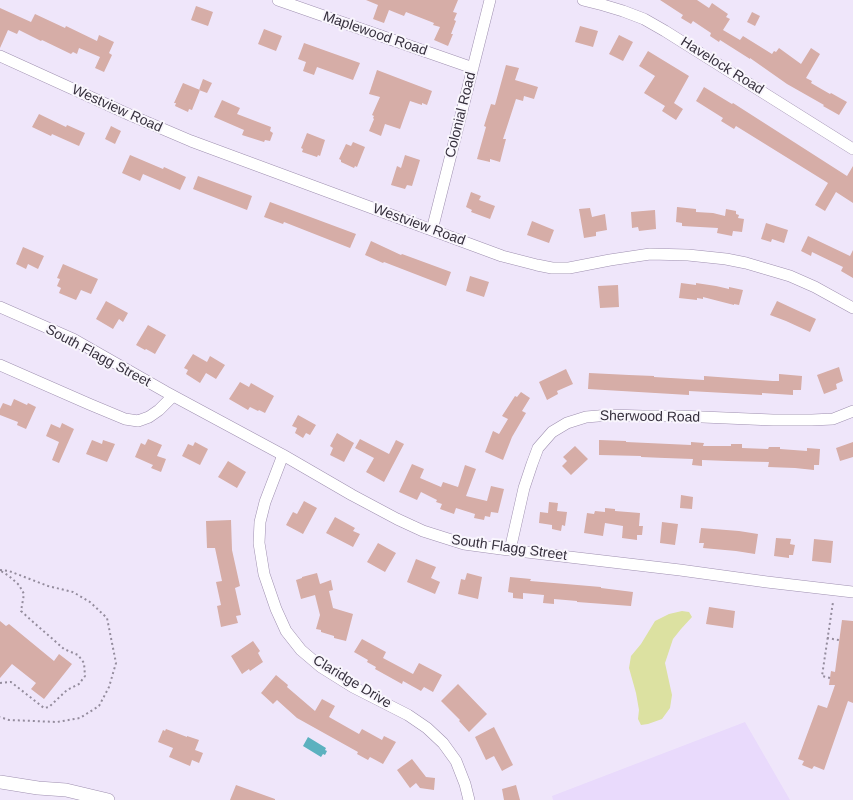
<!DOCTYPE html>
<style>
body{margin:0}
canvas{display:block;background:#efe6fa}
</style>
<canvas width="853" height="800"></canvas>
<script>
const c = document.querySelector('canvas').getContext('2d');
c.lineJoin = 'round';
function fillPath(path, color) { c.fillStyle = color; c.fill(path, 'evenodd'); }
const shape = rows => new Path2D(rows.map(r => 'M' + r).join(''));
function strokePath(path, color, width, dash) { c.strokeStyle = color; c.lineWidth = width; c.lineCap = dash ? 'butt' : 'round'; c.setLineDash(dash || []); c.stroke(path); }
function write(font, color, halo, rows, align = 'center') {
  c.font = font + ' Helvetica,sans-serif'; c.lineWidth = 4; c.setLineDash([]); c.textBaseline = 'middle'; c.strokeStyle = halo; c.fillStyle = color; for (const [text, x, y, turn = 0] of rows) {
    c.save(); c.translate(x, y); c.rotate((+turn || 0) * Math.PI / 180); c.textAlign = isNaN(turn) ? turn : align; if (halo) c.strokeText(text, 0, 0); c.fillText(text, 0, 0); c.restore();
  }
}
fillPath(shape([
 [745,722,790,800,553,800,552,796]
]), '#e9dafc');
fillPath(shape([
 [682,611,689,612,692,617,681,629,673,639,665,663,672,695,670,708,662,719,648,724,641,725,638,719,639,710,636,693,629,668,631,656,641,644,655,621,669,614]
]), '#dce1a1');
fillPath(shape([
 [308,737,326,748,325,750,327,751,325,755,323,754,321,757,303,746]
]), '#5cb1bf');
fillPath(shape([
 [366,0,458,0,453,12,457,13,454,20,456,21,451,34,453,34,448,46,434,40,440,27,433,25,434,23,406,12,404,16,389,10,384,23,373,19,378,5],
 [660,0,697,0,709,8,712,3,728,14,726,17,730,19,723,30,740,40,743,36,772,54,774,51,776,52,779,48,801,64,811,48,820,54,806,78,812,81,811,83,830,94,831,93,847,102,839,115,823,106,824,105,787,84,750,58,750,59,720,40,719,42,710,36,711,33,693,21,691,24,681,18,683,15],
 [196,6,213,12,208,26,191,20],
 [0,8,31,22,35,14,65,28,66,26,97,41,99,35,114,42,109,53,112,55,104,72,95,68,100,57,79,48,77,54,73,52,71,54,42,40,41,41,19,30,17,34,8,30,0,48],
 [752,12,760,16,755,26,747,22],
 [580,26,598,31,593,47,575,42],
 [264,29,282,36,276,51,258,44],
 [619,35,633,42,623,61,609,54],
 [304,43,360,63,353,80,317,67,314,75,303,71,306,62,298,59],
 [648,51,689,76,674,103,683,109,676,120,662,111,665,106,644,93,655,76,639,66],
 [506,65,519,68,515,80,538,87,534,99,524,96,523,101,516,99,503,139,506,139,500,162,490,159,490,162,477,159,486,127,484,126,491,104,495,105],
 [377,70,432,91,427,105,422,103,422,105,410,101,400,129,385,124,381,136,369,131,374,119,373,118,374,116,372,115,380,97,369,94],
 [203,79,212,83,207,93,199,90],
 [183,83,200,90,192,110,189,109,188,112,175,106,176,103,174,103],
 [704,87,732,104,733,103,847,176,853,166,853,203,836,192,825,211,815,205,828,183,736,126,734,129,721,121,723,118,696,101],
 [222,100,240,108,237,114,271,127,270,131,273,133,270,141,265,140,264,142,242,135,244,130,214,117],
 [39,114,66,127,67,125,85,133,79,146,52,134,51,136,32,127],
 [111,126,121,131,115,144,105,139],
 [307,133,325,140,320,156,318,155,317,157,302,152,303,149,301,148],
 [353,142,365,147,357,167,355,166,354,168,341,162,341,160,339,159,346,144,351,146],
 [130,155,163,169,164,167,186,177,180,190,143,174,140,181,122,173],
 [405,155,420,160,412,186,407,185,405,189,391,185,397,166,401,168],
 [198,176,252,196,247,210,193,189],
 [471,192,481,196,479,200,495,206,490,219,471,212,472,210,466,207],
 [270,202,356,234,350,248,284,222,283,224,264,217],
 [677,207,696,209,696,212,713,213,725,216,726,209,736,211,736,214,739,215,738,218,744,219,742,232,733,231,732,236,717,233,718,228,682,226,682,223,676,222],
 [590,208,592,217,605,214,607,230,596,232,596,236,584,238,579,209],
 [655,210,656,229,639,231,638,227,632,228,631,212],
 [532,221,554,230,549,243,527,235],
 [766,223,788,230,784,243,772,239,771,242,761,239],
 [808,236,850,256,853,250,853,278,841,271,843,267,812,252,811,256,801,251],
 [371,241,401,255,402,254,451,272,446,286,384,262,383,263,365,255],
 [23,247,44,256,38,269,28,264,26,269,16,264],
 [63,264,98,279,91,294,81,290,76,300,59,293,61,288,57,286,60,279,57,278],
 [470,276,489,282,484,297,466,291],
 [681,283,696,285,696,283,716,286,729,289,729,287,743,290,739,305,734,304,734,305,703,297,703,299,697,298,697,300,679,298],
 [618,285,619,307,600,308,598,286],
 [106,301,128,313,123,322,119,319,113,329,96,319],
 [777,301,816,319,810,332,786,321,770,315],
 [148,325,166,335,155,354,146,349,145,350,136,345],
 [193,354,207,362,210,356,225,365,216,379,206,373,200,383,186,374,188,370,184,368],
 [839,367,843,381,836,384,837,389,824,394,817,375],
 [566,369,573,384,557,391,558,394,547,400,539,382],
 [589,373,629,375,654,376,654,377,704,380,704,376,773,381,779,381,779,374,802,376,801,390,793,390,793,395,762,393,762,395,689,391,689,395,588,389],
 [240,382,249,387,251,383,274,396,265,413,259,410,258,411,250,407,248,410,229,399],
 [521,392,530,398,522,411,526,413,512,437,503,460,485,452,493,431,499,434,508,419,502,416,515,396,517,397],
 [14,399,27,405,28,403,36,407,26,429,17,425,18,422,0,415,0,409,3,403,11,406],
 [298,415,316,425,310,435,306,433,303,438,295,433,297,428,292,426],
 [62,423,74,429,59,463,52,460,59,442,46,436,51,424,60,428],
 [337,433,354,443,344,462,330,455,333,448,330,446],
 [148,439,162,445,157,456,166,459,161,472,151,468,153,465,135,457,141,443,145,445],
 [360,439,389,454,396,440,404,444,384,482,366,472,374,458,355,448],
 [92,440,102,444,103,440,115,444,107,462,86,454],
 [599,440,626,441,626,442,691,445,691,442,704,443,703,446,731,446,731,444,742,444,742,448,768,449,769,447,780,447,780,449,807,451,807,448,820,449,819,465,814,465,814,470,795,468,768,467,769,462,728,461,702,460,702,466,692,465,693,459,665,458,641,457,641,456,599,455],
 [195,442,208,449,200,465,182,456,188,444,193,446],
 [853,442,853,457,840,461,836,448],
 [575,446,588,459,571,475,562,466,567,461,563,457],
 [228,461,246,472,237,488,218,477],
 [412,464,424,469,420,478,441,487,443,482,458,487,465,465,476,469,466,496,487,501,491,486,504,489,498,513,491,512,490,517,485,516,484,520,474,518,475,514,456,508,454,514,440,509,442,504,436,502,437,500,421,492,417,500,399,492],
 [681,495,693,497,692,509,680,508],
 [304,501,317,508,303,534,286,525,293,512,297,514],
 [549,502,558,503,557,511,567,512,565,526,562,525,561,531,552,529,552,525,539,523,540,512,548,513],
 [605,508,615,509,615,511,640,513,639,526,643,526,642,535,637,535,637,540,622,538,623,526,605,523,603,536,584,533,587,513,594,514,595,511,605,512],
 [335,517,355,528,353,531,360,534,353,547,326,533],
 [231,520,232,550,240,586,235,588,241,615,236,616,238,623,221,627,217,606,221,605,216,582,222,581,215,548,207,548,206,521],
 [662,522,678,524,675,545,660,543],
 [701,528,739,531,758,534,755,554,736,551,703,548,704,543,699,543],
 [776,538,791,539,790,544,795,545,793,555,789,555,789,558,774,556],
 [814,539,833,541,831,563,812,561],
 [378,543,396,553,385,572,367,562],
 [416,559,436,567,431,578,440,582,435,594,407,582],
 [317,573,320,584,331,580,333,590,329,591,333,608,353,614,346,641,334,638,334,636,321,632,321,630,316,629,320,615,315,595,301,599,296,580,302,578,302,577],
 [467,573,482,577,478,599,458,594,461,579,465,580],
 [510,577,531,579,530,581,601,587,601,588,633,592,631,606,577,602,577,601,554,599,554,604,543,603,544,595,523,593,523,599,513,598,513,593,508,592],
 [709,607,735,611,733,628,706,624],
 [842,620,853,621,853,703,848,701,824,770,814,766,812,769,802,765,804,761,798,759,818,705,827,708,835,685,829,685,831,671,835,672],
 [0,621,6,626,9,624,54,661,59,654,72,664,44,699,31,689,36,683,12,664,0,678],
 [362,639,386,652,383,658,413,674,419,663,442,675,433,692,424,687,421,691,403,681,402,684,375,669,376,667,367,662,368,660,354,652],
 [253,641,260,651,258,653,263,662,250,671,249,669,242,674,231,656],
 [276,675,288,685,287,687,315,711,322,699,335,706,329,717,359,734,362,729,382,740,384,736,396,742,383,764,370,757,368,760,357,754,358,752,297,718,277,700,273,704,261,693],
 [458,684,487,714,469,732,459,721,460,720,441,701],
 [494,727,513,765,502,771,494,756,486,760,475,737],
 [166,729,187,737,187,736,199,740,195,750,203,753,199,763,192,760,190,766,169,757,173,748,158,742,163,730,165,731],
 [412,759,426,777,435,778,434,790,420,788,416,783,410,788,397,770],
 [236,785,275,799,275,800,230,800],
 [516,785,520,800,504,800,502,789]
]), '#d6ada7');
const minor = shape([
 [278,0,473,68],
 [583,0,603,5,623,11,644,19,665,31,853,149],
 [0,56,130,115,191,141,502,256,537,265,552,268,569,268,610,260,650,254,688,255,726,259,746,263,790,276,815,287,853,308],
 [432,230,490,0],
 [0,307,73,339,166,392,283,455,352,495,397,519,423,531,464,544,501,549,680,570,767,582,853,592],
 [0,365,89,404,125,419,138,421,149,417,159,410,173,396],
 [283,455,265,502,260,522,259,543,264,574,276,609,286,631,301,650,321,667,353,687,408,715,427,728,443,743,456,761,465,784,469,800],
 [510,550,524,488,532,464,538,448,552,432,567,423,586,417,610,415,643,416,679,416,773,420,812,420,833,419,853,411]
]);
const tertiary = shape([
 [0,782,38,788,66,790,108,800]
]);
strokePath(minor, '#9f90b0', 12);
strokePath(tertiary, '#9f90b0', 14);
strokePath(shape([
 [0,570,9,571,48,586,73,592,90,602,107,618,116,663,109,687,99,706,80,718,57,722,9,720,0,717],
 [827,638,839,640],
 [830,678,822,676,833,602],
 [0,683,11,682,44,708,49,707,67,690,79,684,85,676,84,663,78,655,64,649,32,621,21,611,24,594,19,585,9,576,1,571]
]), '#948c9d', 2, [2, 3]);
strokePath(minor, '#fff', 11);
strokePath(tertiary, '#fff', 13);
write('14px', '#36303d', '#f9f6fd', [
 ["Maplewood Road",375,34,19],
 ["Havelock Road",722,66,32],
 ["Westview Road",117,109,24],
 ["Colonial Road",461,115,-76],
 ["Westview Road",419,225,20],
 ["South Flagg Street",98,356,28],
 ["Sherwood Road",650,417,1],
 ["South Flagg Street",509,548,8],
 ["Claridge Drive",352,682,31]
]);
</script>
